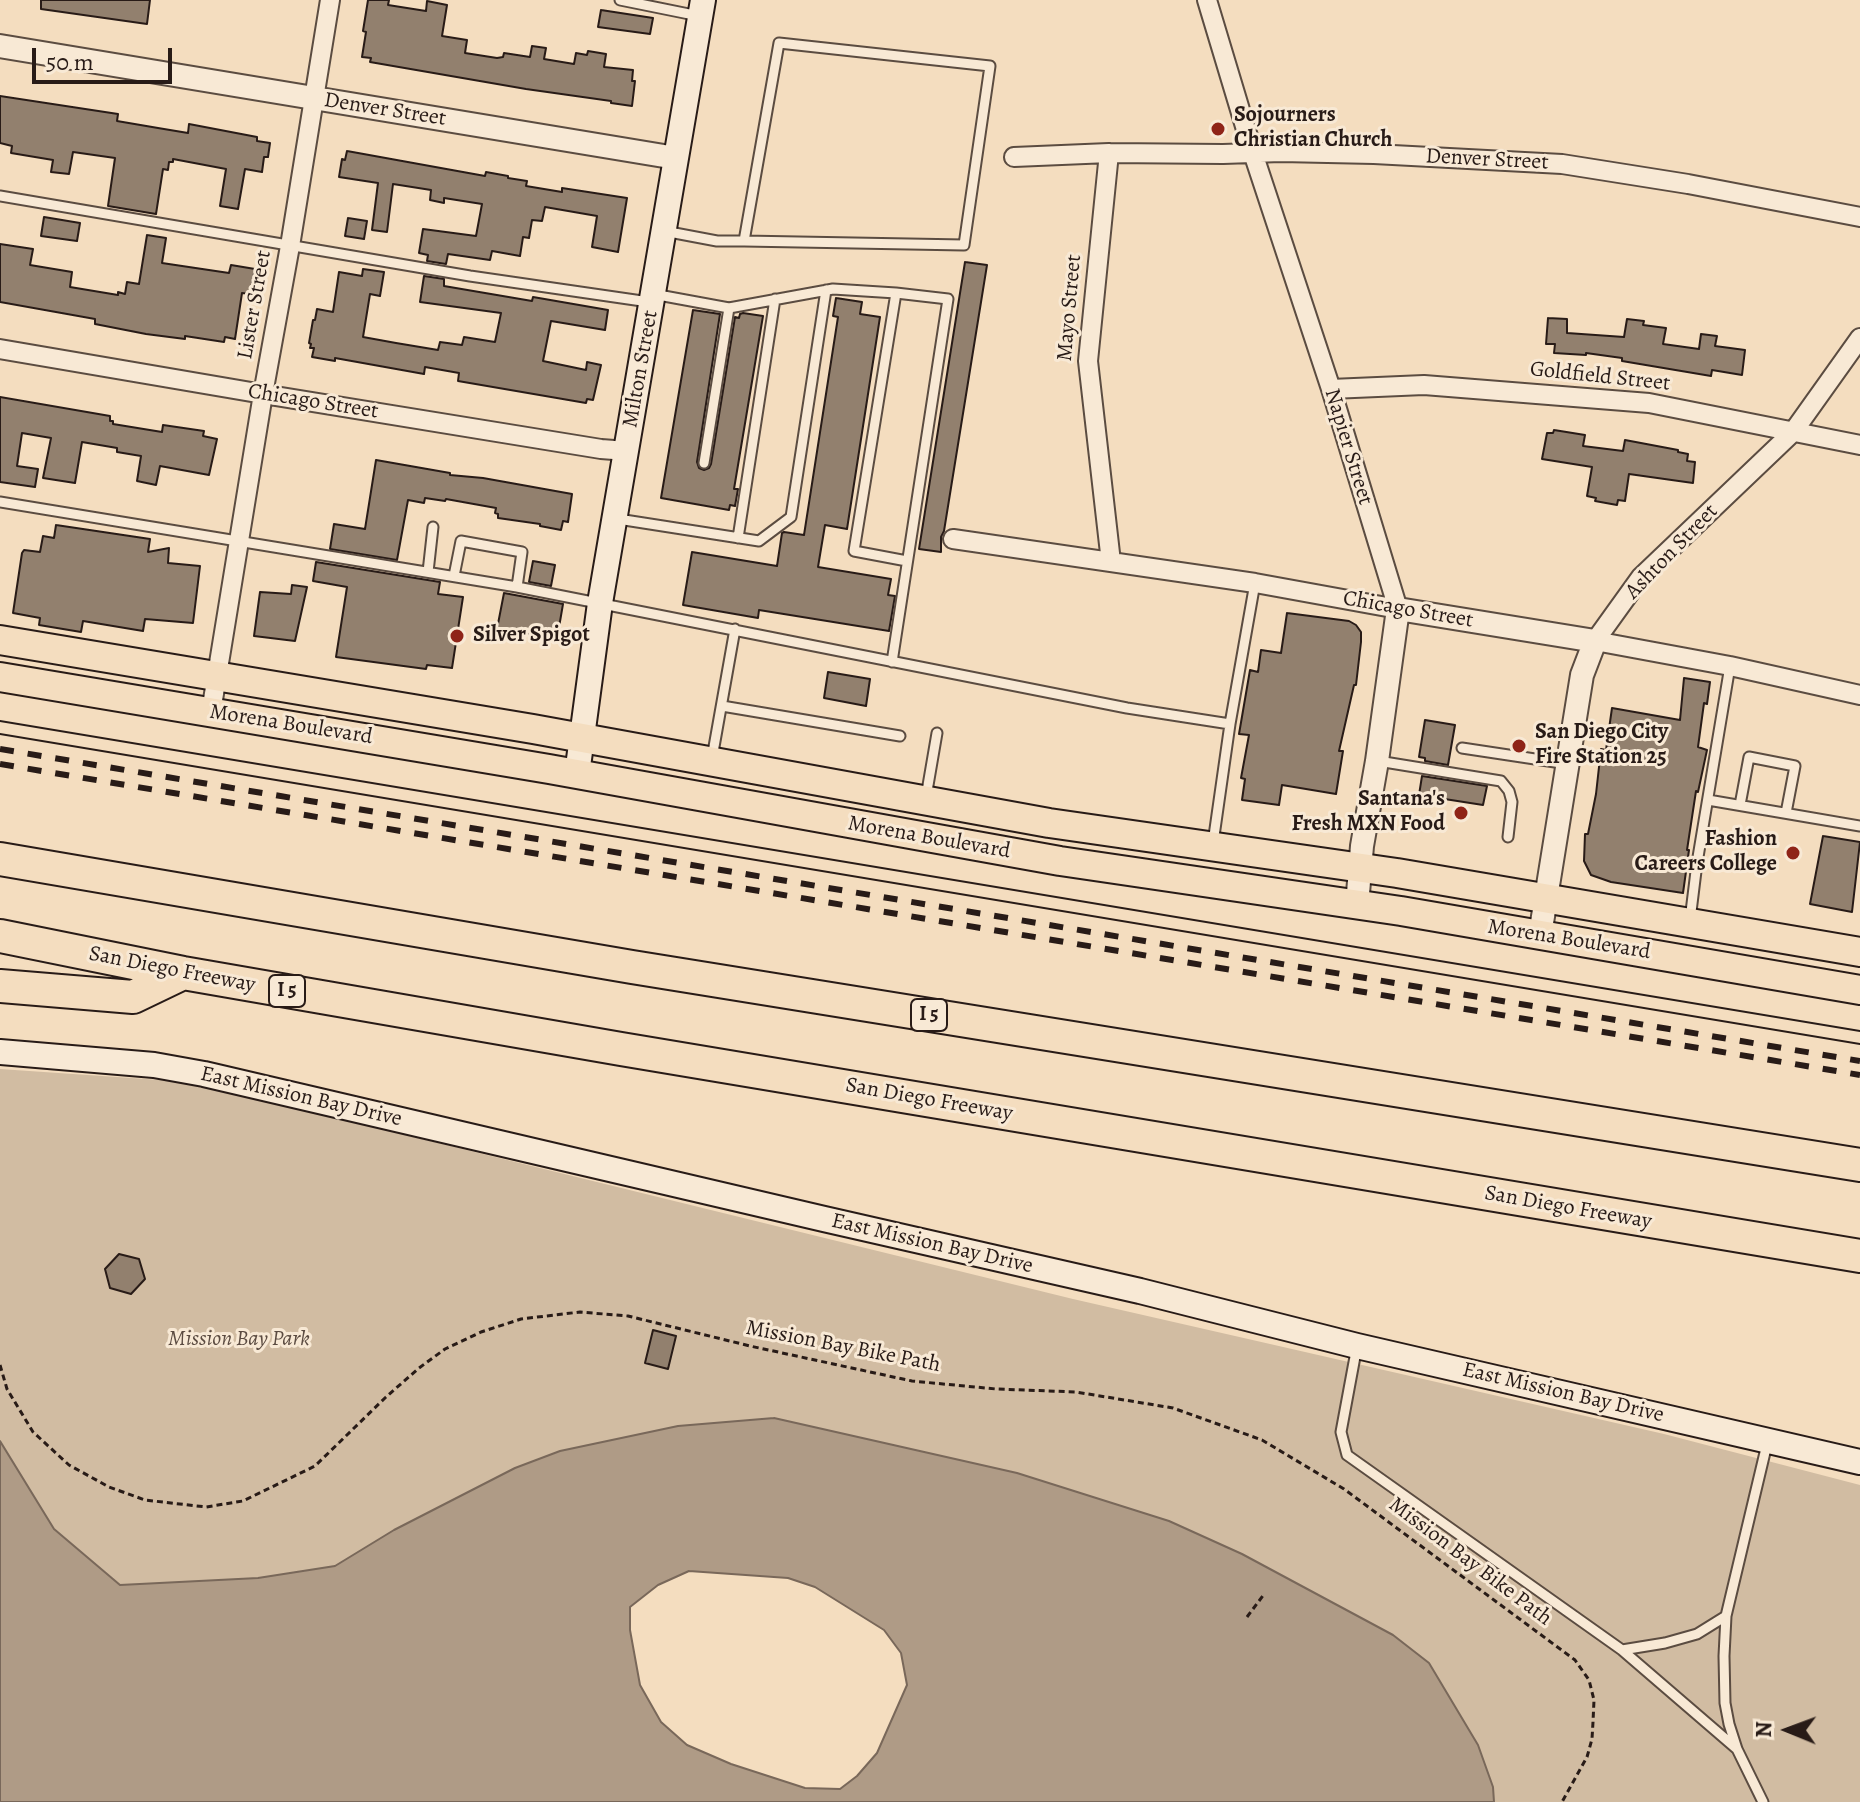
<!DOCTYPE html>
<style>
body{margin:0}
#map{position:relative;width:1860px;height:1802px;overflow:hidden;background:#f4ddbf;font-family:Alegreya,serif}
canvas{display:block}
.north{position:absolute;left:1748px;top:1690px;width:80px;height:80px;-webkit-text-stroke:6px #f8e9d5;paint-order:stroke;rotate:271deg;font-size:22px;font-weight:700;line-height:32px;text-align:center;color:#281b17}
.north::after{content:'';display:block;margin:auto;width:28px;height:36px;background:#281b17;clip-path:polygon(50% 0,100% 100%,50% 72%,0 100%)}
.scale{position:absolute;left:32px;top:48px;width:140px;height:36px;box-sizing:border-box;border:4px solid #281b17;border-top:0;padding-left:10px;font-size:24px;line-height:28px;white-space:nowrap;color:#281b17;-webkit-text-stroke:6px #f8e9d5;paint-order:stroke}
</style>
<div id="map">
<canvas width="1860" height="1802"></canvas>
<div class="north">N</div>
<div class="scale">50 m</div>
</div>
<script>
const c = document.querySelector('canvas').getContext('2d');
c.lineJoin = 'round';
function fillPath(path, color) { c.fillStyle = color; c.fill(path, 'evenodd'); }
const shape = rows => new Path2D(rows.map(r => 'M' + r).join(''));
function strokePath(path, color, width, dash) { c.strokeStyle = color; c.lineWidth = width; c.lineCap = dash ? 'butt' : 'round'; c.setLineDash(dash || []); c.stroke(path); }
function write(font, color, halo, rows, align = 'center') {
  c.font = font + ' Alegreya,serif'; c.lineWidth = 6; c.setLineDash([]); c.textBaseline = 'middle'; c.strokeStyle = halo; c.fillStyle = color; for (const [text, x, y, turn = 0] of rows) {
    c.save(); c.translate(x, y); c.rotate((+turn || 0) * Math.PI / 180); c.textAlign = isNaN(turn) ? turn : align; if (halo) c.strokeText(text, 0, 0); c.fillText(text, 0, 0); c.restore();
  }
}
fillPath(shape([
 [0,1069,190,1082,1073,1299,1664,1434,1860,1485,1860,1802,1494,1802,1493,1787,1478,1745,1429,1663,1393,1635,1169,1521,1017,1473,774,1418,678,1426,394,1530,335,1566,258,1578,120,1585,54,1529,0,1441]
]), '#d1bca2');
const water = shape([
 [774,1418,1017,1473,1169,1521,1242,1554,1393,1635,1429,1663,1478,1745,1493,1787,1494,1802,0,1802,0,1441,54,1529,120,1585,258,1578,335,1566,394,1530,515,1468,560,1451,678,1426,774,1418],
 [689,1571,788,1578,815,1587,884,1630,901,1653,907,1685,877,1753,857,1776,840,1789,805,1788,731,1764,687,1745,661,1722,640,1685,630,1630,630,1607,658,1585,689,1571]
]);
fillPath(water, '#af9b86');
strokePath(water, '#79685a', 2);
const building = shape([
 [41,0,150,0,147,24,41,9,41,0],
 [368,0,389,0,388,5,426,11,427,1,447,5,442,36,467,40,465,53,497,58,503,57,504,53,530,57,532,46,546,48,544,59,574,64,576,53,587,55,588,51,606,54,604,67,633,70,632,81,635,81,632,106,611,103,611,101,526,89,370,62,371,58,362,57,366,32,363,31,368,0],
 [601,10,653,18,650,34,598,27,601,10],
 [0,96,118,114,117,121,158,128,188,133,189,124,257,137,257,141,270,143,268,157,264,157,262,172,245,169,238,209,220,206,226,169,173,159,173,162,169,162,168,170,163,169,156,214,108,206,115,158,73,152,69,174,51,172,53,160,11,153,12,146,0,143,0,96],
 [347,151,485,176,486,172,508,176,508,178,527,181,526,186,562,192,562,188,627,198,618,252,592,247,597,216,545,207,542,221,532,220,529,238,523,237,520,256,492,251,490,260,448,254,446,264,427,261,428,255,419,253,423,229,476,236,482,204,444,198,444,203,430,200,431,190,393,184,387,232,372,230,378,183,339,177,342,159,345,160,347,151],
 [44,217,80,223,77,241,41,236,44,217],
 [348,218,367,221,364,239,345,236,348,218],
 [147,235,166,238,162,263,229,273,231,265,255,269,250,294,242,293,235,339,225,337,224,342,185,336,185,339,146,334,95,324,95,319,0,302,0,244,33,249,30,265,72,272,70,287,118,295,118,292,125,294,127,282,139,284,147,235],
 [965,262,987,265,944,531,941,537,941,552,919,549,965,262],
 [363,269,384,272,380,296,370,294,363,337,396,343,438,350,440,342,462,345,464,337,495,342,501,313,420,302,424,276,444,279,444,286,532,301,533,297,608,310,605,330,551,321,543,361,586,370,587,362,601,365,593,400,587,399,586,403,458,381,459,373,425,367,424,374,335,358,335,361,312,357,314,348,310,348,311,344,309,343,313,320,315,320,317,309,333,312,339,272,362,276,363,269],
 [836,298,862,302,860,314,880,317,847,529,825,525,818,567,891,579,888,595,895,596,889,631,759,610,758,618,683,605,692,552,777,566,782,533,784,532,804,535,838,317,833,316,836,298],
 [693,310,720,314,697,462,699,468,704,470,709,468,711,464,735,317,739,318,740,314,743,313,763,316,734,489,738,489,735,506,730,505,729,510,661,498,693,310],
 [1548,318,1567,319,1567,333,1624,337,1627,319,1644,321,1643,325,1666,328,1663,344,1699,349,1701,334,1717,336,1715,346,1745,350,1742,375,1712,370,1711,376,1622,361,1622,358,1586,353,1586,355,1554,353,1555,344,1546,344,1548,318],
 [0,397,110,416,110,421,113,421,113,424,162,432,163,425,204,431,203,436,217,439,209,475,160,466,156,485,137,481,141,456,117,452,117,448,82,442,75,483,43,478,51,438,22,433,17,466,38,469,35,487,0,482,0,397],
 [1554,430,1585,435,1583,446,1623,451,1625,440,1678,450,1678,452,1688,454,1687,461,1695,462,1693,483,1629,474,1625,501,1618,500,1617,505,1595,501,1596,498,1587,496,1592,467,1542,459,1547,433,1553,433,1554,430],
 [376,460,450,473,450,475,483,478,572,494,568,522,563,521,561,530,540,526,540,524,498,518,498,514,495,513,496,508,446,499,445,501,425,498,424,503,408,500,397,560,330,549,334,524,365,529,376,460],
 [56,525,150,539,148,552,169,548,168,563,200,566,193,623,145,619,143,631,83,621,81,632,39,625,40,618,13,613,22,553,24,550,40,552,43,536,54,538,56,525],
 [533,561,555,565,551,586,529,582,533,561],
 [316,562,440,582,438,594,463,597,452,668,427,665,426,669,336,657,347,587,313,581,316,562],
 [292,585,307,587,295,641,254,636,260,592,291,594,292,585],
 [504,593,563,604,557,639,497,629,504,593],
 [1287,613,1349,621,1356,625,1361,632,1361,642,1356,685,1354,685,1339,751,1343,751,1336,794,1282,785,1279,805,1242,800,1245,779,1241,778,1249,735,1239,734,1250,670,1258,672,1261,650,1281,653,1287,613],
 [828,672,870,679,866,706,824,698,828,672],
 [1684,678,1710,682,1707,704,1704,703,1698,747,1707,750,1698,792,1696,791,1687,850,1689,850,1683,893,1611,882,1591,875,1584,861,1585,834,1588,834,1596,794,1601,749,1606,750,1612,708,1680,720,1684,678],
 [1425,720,1455,725,1448,765,1425,761,1425,758,1419,757,1425,720],
 [1422,776,1487,786,1483,805,1419,795,1422,776],
 [1823,836,1860,842,1852,912,1810,904,1823,836],
 [119,1254,139,1259,145,1279,131,1294,110,1288,105,1269,119,1254],
 [653,1330,676,1336,668,1369,645,1363,653,1330]
]);
fillPath(building, '#92806e');
strokePath(building, '#281b17', 2);
const service = shape([
 [620,0,699,16],
 [0,196,470,276,649,302],
 [664,231,717,241,744,241,964,245,990,66,779,43,744,241],
 [653,294,729,308,704,463],
 [729,308,833,289,896,293],
 [0,502,517,587,1127,708,1230,724,1255,583],
 [618,519,759,541,791,517,826,290],
 [738,538,775,299],
 [428,572,433,527],
 [454,576,461,541,522,552,517,587],
 [892,662,948,299,896,293,854,551,907,561],
 [722,706,900,736],
 [1462,748,1568,764],
 [712,758,735,629],
 [1378,761,1501,781,1509,791,1512,802,1508,837],
 [926,797,937,733],
 [1708,800,1860,826],
 [1740,805,1749,757,1795,766,1786,813],
 [1213,843,1230,724],
 [1690,920,1697,863,1730,666],
 [1357,1346,1341,1432,1347,1455,1622,1650,1737,1749],
 [1622,1650,1665,1643,1697,1634,1726,1616],
 [1763,1802,1737,1749,1729,1724,1725,1703,1724,1656,1726,1616,1767,1444]
]);
const minor = shape([
 [1109,153,1088,361,1111,562],
 [1014,157,1109,153,1223,154,1281,152,1374,154,1562,164,1688,184,1860,217],
 [1860,338,1793,432,1641,577,1595,641,1730,666,1860,695],
 [0,349,263,394,601,449,627,451],
 [1331,389,1424,385,1649,403,1860,445],
 [953,539,1255,583,1398,609,1331,389,1253,153,1207,0],
 [211,712,263,394,290,246,330,0]
]);
const tertiary = shape([
 [0,46,676,158],
 [1357,905,1362,846,1377,761,1398,609,1595,641,1582,675,1540,935]
]);
const secondary = shape([
 [577,774,600,603,703,0],
 [0,1052,154,1065,204,1074,824,1219,1140,1291,1357,1346,1860,1462]
]);
const primary = shape([
 [0,640,533,729,1049,823,1397,873,1860,952],
 [0,677,549,769,1060,861,1401,911,1860,990]
]);
const motorway = shape([
 [0,859,632,967,1860,1165],
 [0,936,183,973,621,1049,1860,1256],
 [0,986,133,997,183,973]
]);
strokePath(service, '#5b4c41', 13);
strokePath(minor, '#5b4c41', 22);
strokePath(tertiary, '#5b4c41', 26);
strokePath(secondary, '#281b17', 28);
strokePath(primary, '#281b17', 32);
strokePath(motorway, '#281b17', 36);
strokePath(shape([
 [0,1365,7,1389,33,1432,69,1465,109,1487,145,1500,206,1507,243,1501,315,1466,386,1397,419,1368,445,1349,481,1332,521,1319,580,1312,628,1316,750,1346,912,1381,996,1389,1076,1392,1173,1408,1262,1440,1344,1489,1575,1660,1589,1680,1594,1700,1593,1722,1592,1739,1587,1757,1562,1802],
 [1247,1617,1265,1593]
]), '#281b17', 3, [6, 4]);
strokePath(service, '#f8e9d5', 9);
strokePath(minor, '#f8e9d5', 18);
strokePath(tertiary, '#f8e9d5', 22);
strokePath(secondary, '#f8e9d5', 24);
strokePath(primary, '#f4ddbf', 28);
strokePath(motorway, '#f4ddbf', 32);
strokePath(shape([
 [0,721,1860,1031],
 [0,734,1860,1044]
]), '#281b17', 2);
strokePath(shape([
 [0,749,1860,1061],
 [0,764,1860,1075]
]), '#281b17', 6, [14, 14]);
for (const [x, y, r, color] of [
 [1218,129,8,"#8f2418"],
 [457,636,8,"#8f2418"],
 [1519,746,8,"#8f2418"],
 [1461,813,8,"#8f2418"],
 [1793,853,8,"#8f2418"]
]) { const dot = new Path2D(); dot.arc(x, y, r, 0, 2 * Math.PI); c.fillStyle = color; c.fill(dot); strokePath(dot, '#f8e9d5', 3); }
for (const [x, y, w] of [
 [287,991,36],
 [929,1015,36]
]) { const box = new Path2D(); box.roundRect(x - w / 2, y - 16, w, 32, 6); c.fillStyle = '#f8e9d5'; c.fill(box); strokePath(box, '#281b17', 2); }
write('bold 20px', '#281b17', null, [
 ["I 5",287,991],
 ["I 5",929,1015]
]);
write('22px', '#281b17', '#f8e9d5', [
 ["Denver Street",385,110,9],
 ["Denver Street",1487,160,3],
 ["Lister Street",255,305,-80],
 ["Mayo Street",1070,308,-85],
 ["Milton Street",641,369,-80],
 ["Goldfield Street",1600,377,6],
 ["Chicago Street",313,402,9],
 ["Napier Street",1348,447,73],
 ["Ashton Street",1672,552,-46],
 ["Chicago Street",1408,610,10],
 ["Morena Boulevard",291,725,9],
 ["Morena Boulevard",929,838,10],
 ["Morena Boulevard",1569,940,9],
 ["San Diego Freeway",172,970,11],
 ["East Mission Bay Drive",301,1097,13],
 ["San Diego Freeway",929,1100,10],
 ["San Diego Freeway",1568,1208,10],
 ["East Mission Bay Drive",932,1244,13],
 ["Mission Bay Bike Path",843,1347,11],
 ["East Mission Bay Drive",1563,1393,13],
 ["Mission Bay Bike Path",1470,1562,37]
]);
write('bold 22px', '#281b17', '#f8e9d5', [
 ["Sojourners",1234,116],
 ["Christian Church",1234,141],
 ["Silver Spigot",473,636],
 ["San Diego City",1535,733],
 ["Fire Station 25",1535,758],
 ["Santana's",1445,800,"right"],
 ["Fresh MXN Food",1445,825,"right"],
 ["Fashion",1777,840,"right"],
 ["Careers College",1777,865,"right"]
], 'left');
write('italic 22px', '#5b4b41', '#f8e9d5', [
 ["Mission Bay Park",239,1340]
]);
</script>
